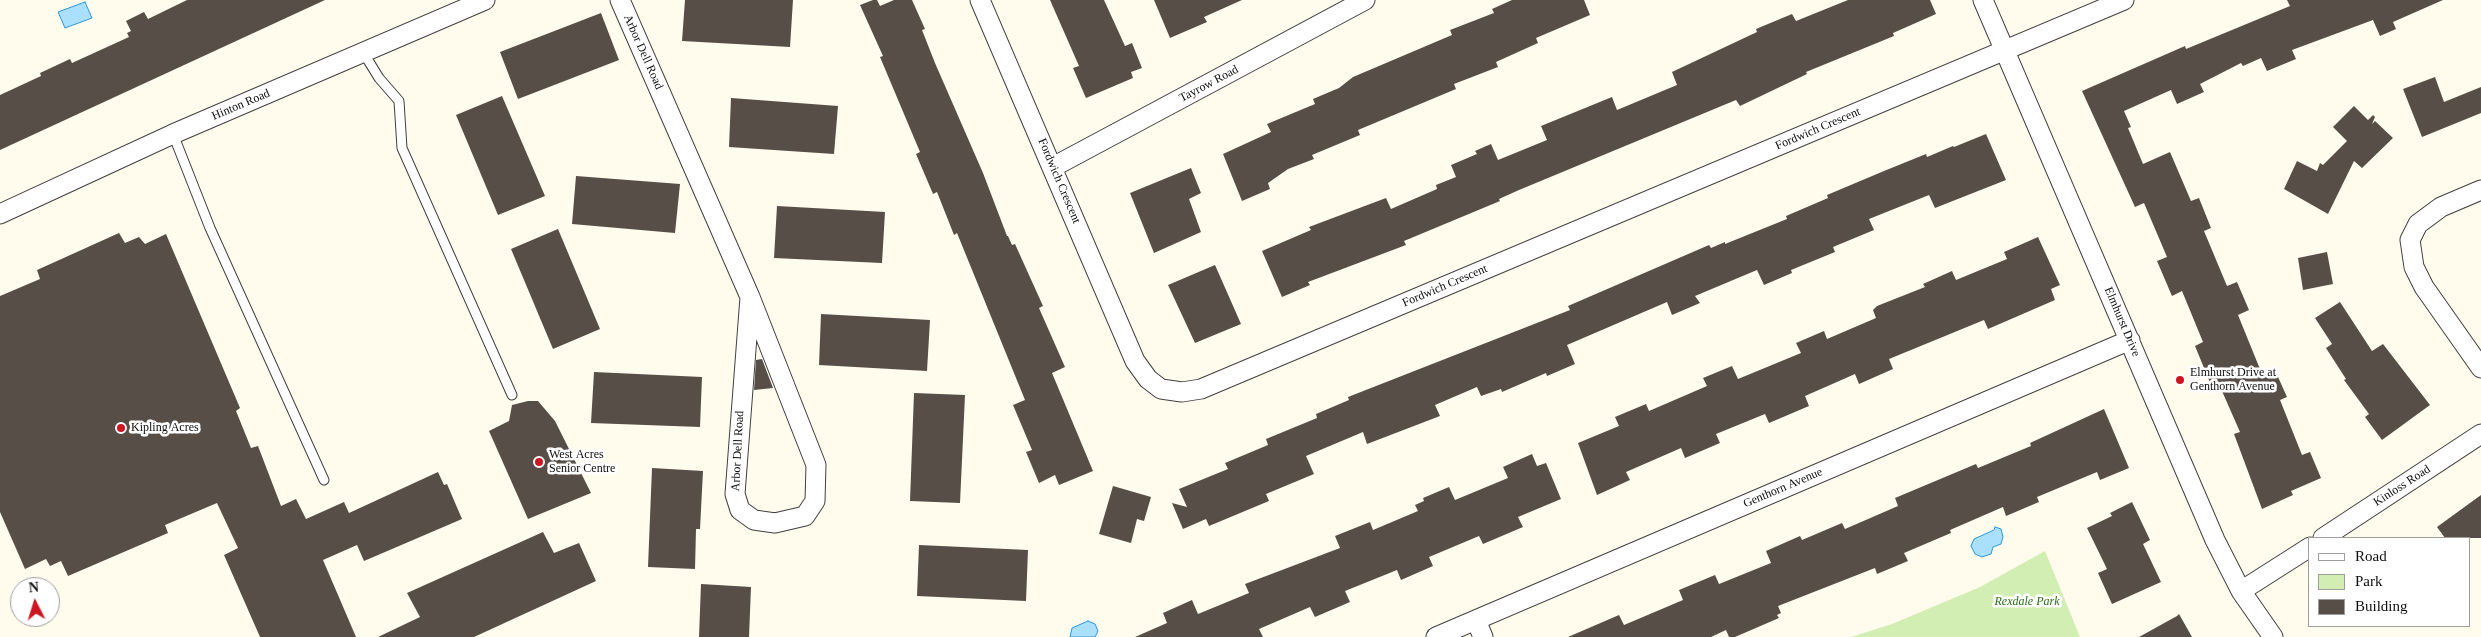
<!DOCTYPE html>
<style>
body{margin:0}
#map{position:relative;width:2481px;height:637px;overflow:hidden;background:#fffbed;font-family:Georgia,serif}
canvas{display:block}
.legend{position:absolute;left:2308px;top:537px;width:162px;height:90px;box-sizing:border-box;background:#fff;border:1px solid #9e9e9e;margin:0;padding:6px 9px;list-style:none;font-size:15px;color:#0d0d0d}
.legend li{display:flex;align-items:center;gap:10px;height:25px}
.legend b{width:25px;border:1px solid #9e9e9e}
.north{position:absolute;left:10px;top:577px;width:50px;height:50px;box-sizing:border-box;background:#fff;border:1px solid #9e9e9e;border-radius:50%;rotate:355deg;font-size:14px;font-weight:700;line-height:20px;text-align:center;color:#0d0d0d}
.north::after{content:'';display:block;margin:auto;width:18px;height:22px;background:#cc1622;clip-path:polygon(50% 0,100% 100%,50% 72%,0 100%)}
</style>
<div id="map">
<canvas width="2481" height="637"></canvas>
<ul class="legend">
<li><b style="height:6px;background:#fff"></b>Road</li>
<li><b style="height:14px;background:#d2eeb2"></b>Park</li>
<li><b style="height:14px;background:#574e48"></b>Building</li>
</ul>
<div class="north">N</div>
</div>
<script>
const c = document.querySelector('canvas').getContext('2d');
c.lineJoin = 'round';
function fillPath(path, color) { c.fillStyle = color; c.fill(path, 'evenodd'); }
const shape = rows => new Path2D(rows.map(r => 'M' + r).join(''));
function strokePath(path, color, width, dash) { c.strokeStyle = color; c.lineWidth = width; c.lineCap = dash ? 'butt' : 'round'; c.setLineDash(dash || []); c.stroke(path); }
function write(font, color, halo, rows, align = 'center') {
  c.font = font + ' Georgia,serif'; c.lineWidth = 5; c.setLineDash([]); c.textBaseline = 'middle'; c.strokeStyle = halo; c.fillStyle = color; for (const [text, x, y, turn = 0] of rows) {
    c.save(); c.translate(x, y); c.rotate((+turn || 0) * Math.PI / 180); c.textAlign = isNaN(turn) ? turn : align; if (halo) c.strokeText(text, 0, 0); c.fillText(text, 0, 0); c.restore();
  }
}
fillPath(shape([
 [2045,551,2080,637,1851,637,1892,624,1980,587]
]), '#d2eeb2');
const water = shape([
 [85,2,92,18,65,28,58,12,85,2],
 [1995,527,2001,529,2003,537,2001,544,1993,547,1991,554,1982,557,1975,554,1971,546,1974,539,1994,530,1995,527],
 [1088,621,1095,624,1098,631,1095,637,1070,637,1072,628,1088,621]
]);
fillPath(water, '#abe0fd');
strokePath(water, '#2a98dc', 1);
fillPath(shape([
 [187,0,325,0,0,150,0,95,41,76,40,73,70,59,72,63,129,37,127,33,131,31,126,21,144,12,148,19],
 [685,0,793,0,790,47,682,41],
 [873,0,877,0,880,6,894,0,912,0,925,29,922,30,935,63,983,173,1007,236,1008,236,1012,245,1015,244,1043,306,1039,308,1065,367,1052,373,1093,471,1059,485,1055,475,1039,483,1026,452,1032,450,1013,405,1025,400,957,233,954,235,937,192,933,194,916,154,920,152,880,57,883,56,860,5],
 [1050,0,1104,0,1125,46,1132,43,1142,68,1131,72,1133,78,1086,98,1073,68,1079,66],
 [1154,0,1242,0,1204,17,1207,22,1170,38],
 [1512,0,1584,0,1590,15,1536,38,1538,43,1496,62,1498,67,1454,84,1456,89,1358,130,1360,135,1312,155,1314,159,1288,169,1268,183,1270,189,1242,201,1223,154,1271,132,1267,124,1315,104,1313,99,1339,88,1353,77,1452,35,1450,30,1494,13,1492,9],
 [1848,0,1930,0,1936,14,1893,33,1894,36,1806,72,1807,74,1740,106,1736,100,1519,190,1499,199,1500,201,1404,241,1406,245,1308,282,1310,285,1282,297,1262,251,1311,230,1309,227,1386,198,1391,209,1437,189,1436,185,1456,177,1451,165,1477,154,1475,151,1491,144,1498,160,1547,140,1541,126,1612,97,1617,110,1677,85,1672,72,1757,32,1756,29,1792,14,1796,21],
 [2287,0,2443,0,2393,22,2396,29,2380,36,2373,20,2292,50,2296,59,2267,71,2261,58,2243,66,2241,63,2200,84,2204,92,2177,104,2171,90,2124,111,2131,127,2128,128,2143,164,2170,152,2191,201,2199,198,2211,228,2204,231,2227,286,2237,282,2249,310,2238,315,2262,374,2274,368,2287,397,2280,400,2302,455,2310,452,2321,478,2291,491,2293,495,2262,509,2234,434,2240,432,2218,382,2211,385,2195,346,2203,342,2182,291,2172,296,2157,261,2167,257,2144,203,2135,207,2082,91,2185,46,2186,49,2290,6],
 [601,13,619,60,518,99,500,52],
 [2435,77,2444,102,2481,87,2481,113,2422,137,2403,89],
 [502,96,545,196,498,215,456,115],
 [731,98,838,106,834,154,729,147],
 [2354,106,2368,120,2373,115,2375,117,2372,124,2375,121,2393,138,2362,168,2354,161,2328,214,2284,189,2297,161,2317,171,2320,163,2323,165,2347,141,2333,127],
 [1986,134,2006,180,1935,208,1929,195,1869,219,1874,230,1833,247,1835,252,1791,270,1792,273,1764,285,1757,270,1695,296,1700,303,1672,315,1667,302,1567,345,1575,364,1547,376,1546,373,1502,392,1501,389,1481,396,1477,387,1435,405,1440,416,1367,444,1363,432,1306,456,1314,474,1266,494,1269,501,1209,526,1206,519,1183,529,1172,503,1187,507,1179,489,1228,469,1225,463,1268,445,1266,439,1317,418,1316,414,1349,400,1348,397,1570,310,1568,306,1709,245,1711,248,1725,242,1725,244,1787,219,1786,216,1828,198,1827,195,1884,171,1926,154,1927,157,1953,146,1954,147],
 [1191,168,1201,193,1189,199,1201,232,1154,253,1130,193],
 [576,176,680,184,675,233,572,224],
 [777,206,885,212,882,263,774,258],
 [558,229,600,329,553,349,511,249],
 [119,233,125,243,139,237,145,244,166,234,240,408,236,411,251,448,258,446,281,506,296,499,306,519,344,502,349,513,438,472,444,485,447,484,462,519,364,561,357,545,323,560,356,637,260,637,224,555,238,548,217,503,165,525,168,533,68,576,61,561,50,566,46,559,25,569,0,512,0,296,40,279,37,270],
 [2038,237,2060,285,2051,289,2055,300,1988,329,1984,320,1889,359,1893,369,1859,384,1855,374,1805,396,1809,406,1769,423,1765,414,1716,434,1720,443,1685,458,1681,448,1626,472,1630,480,1597,495,1578,443,1619,426,1615,417,1646,404,1649,411,1707,386,1703,378,1732,366,1738,379,1801,353,1796,343,1824,331,1827,339,1876,318,1873,310,1877,306,1925,287,1923,284,1952,271,1956,280,2007,259,2004,252],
 [2327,252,2333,284,2303,290,2298,258],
 [1215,265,1241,324,1195,343,1168,285],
 [2340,302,2372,351,2383,344,2430,405,2382,440,2365,417,2369,414,2344,380,2346,379,2326,348,2332,344,2315,318],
 [821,314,930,320,927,371,819,365],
 [762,359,773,388,754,390,756,360],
 [594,372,702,377,700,427,591,423],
 [914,393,965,395,960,503,910,501],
 [528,401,538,401,555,421,591,493,528,519,489,431,509,421,512,405],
 [2104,409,2129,468,2100,480,2097,472,2037,497,2039,502,2006,516,2003,507,1950,530,1951,533,1904,553,1908,561,1877,574,1875,568,1778,606,1781,613,1777,615,1779,618,1735,637,1729,637,1726,630,1711,637,1568,637,1619,615,1624,625,1683,600,1679,590,1715,575,1719,584,1771,563,1766,551,1800,536,1802,540,1842,523,1845,529,1898,506,1895,498,1976,464,1978,468,2031,446,2030,443],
 [1532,454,1537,466,1546,463,1561,499,1518,517,1523,527,1483,544,1479,536,1429,557,1433,566,1401,580,1397,570,1345,591,1350,602,1315,617,1310,607,1259,629,1263,637,1135,637,1167,623,1163,613,1192,600,1198,614,1249,593,1245,584,1340,548,1335,536,1370,522,1373,530,1418,511,1415,505,1424,501,1423,498,1449,487,1455,500,1508,478,1503,467],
 [652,468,703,471,700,529,696,529,695,569,648,567],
 [1113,486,1151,497,1144,521,1137,519,1131,543,1099,534],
 [2481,495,2481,538,2445,538,2437,527],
 [2132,502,2150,540,2143,544,2161,582,2112,604,2098,573,2107,569,2087,528,2112,516,2110,513],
 [543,532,554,553,579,543,596,581,474,637,378,637,420,617,407,593],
 [919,545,1028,550,1026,601,917,596],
 [701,584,751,587,749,637,699,637],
 [2179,614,2192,637,2139,637,2177,616]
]), '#574e48');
const lane = shape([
 [363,52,379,78,399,101,402,148,512,395],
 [173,134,210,228,324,480]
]);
const street = shape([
 [620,0,750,297,816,465,815,501,805,516,775,523,754,520,740,510,735,494,750,297],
 [980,0,1135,361,1148,379,1161,389,1182,392,1201,389,2124,0],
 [1983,0,2215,540,2241,591,2273,637],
 [1053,167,1365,0],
 [2481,190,2441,207,2418,224,2410,240,2414,267,2424,287,2481,368],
 [0,214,173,134,485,0],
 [2323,538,2481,434],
 [2241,591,2310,547],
 [1476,620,1483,637],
 [1436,637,2130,340]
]);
strokePath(lane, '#404040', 11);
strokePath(street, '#404040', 21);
strokePath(lane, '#fff', 9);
strokePath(street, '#fff', 19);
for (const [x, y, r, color] of [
 [2180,380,5,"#cc1622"],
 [121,428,5,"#cc1622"],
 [539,462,5,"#cc1622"]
]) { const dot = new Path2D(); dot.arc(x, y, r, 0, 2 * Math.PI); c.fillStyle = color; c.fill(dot); strokePath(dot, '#fff', 2); }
write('12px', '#0d0d0d', '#fff', [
 ["Arbor Dell Road",643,52,66],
 ["Tayrow Road",1209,84,-28],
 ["Hinton Road",241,105,-23],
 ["Fordwich Crescent",1818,129,-23],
 ["Fordwich Crescent",1059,181,67],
 ["Fordwich Crescent",1445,286,-23],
 ["Elmhurst Drive",2122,322,67],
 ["Arbor Dell Road",738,451,-87],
 ["Kinloss Road",2402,486,-33],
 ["Genthorn Avenue",1783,488,-23]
]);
write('12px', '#0d0d0d', '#fff', [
 ["Elmhurst Drive at",2190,373],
 ["Genthorn Avenue",2190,387],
 ["Kipling Acres",131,428],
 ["West Acres",549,455],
 ["Senior Centre",549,469]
], 'left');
write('italic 12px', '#296c16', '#fff', [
 ["Rexdale Park",2027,602]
]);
</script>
